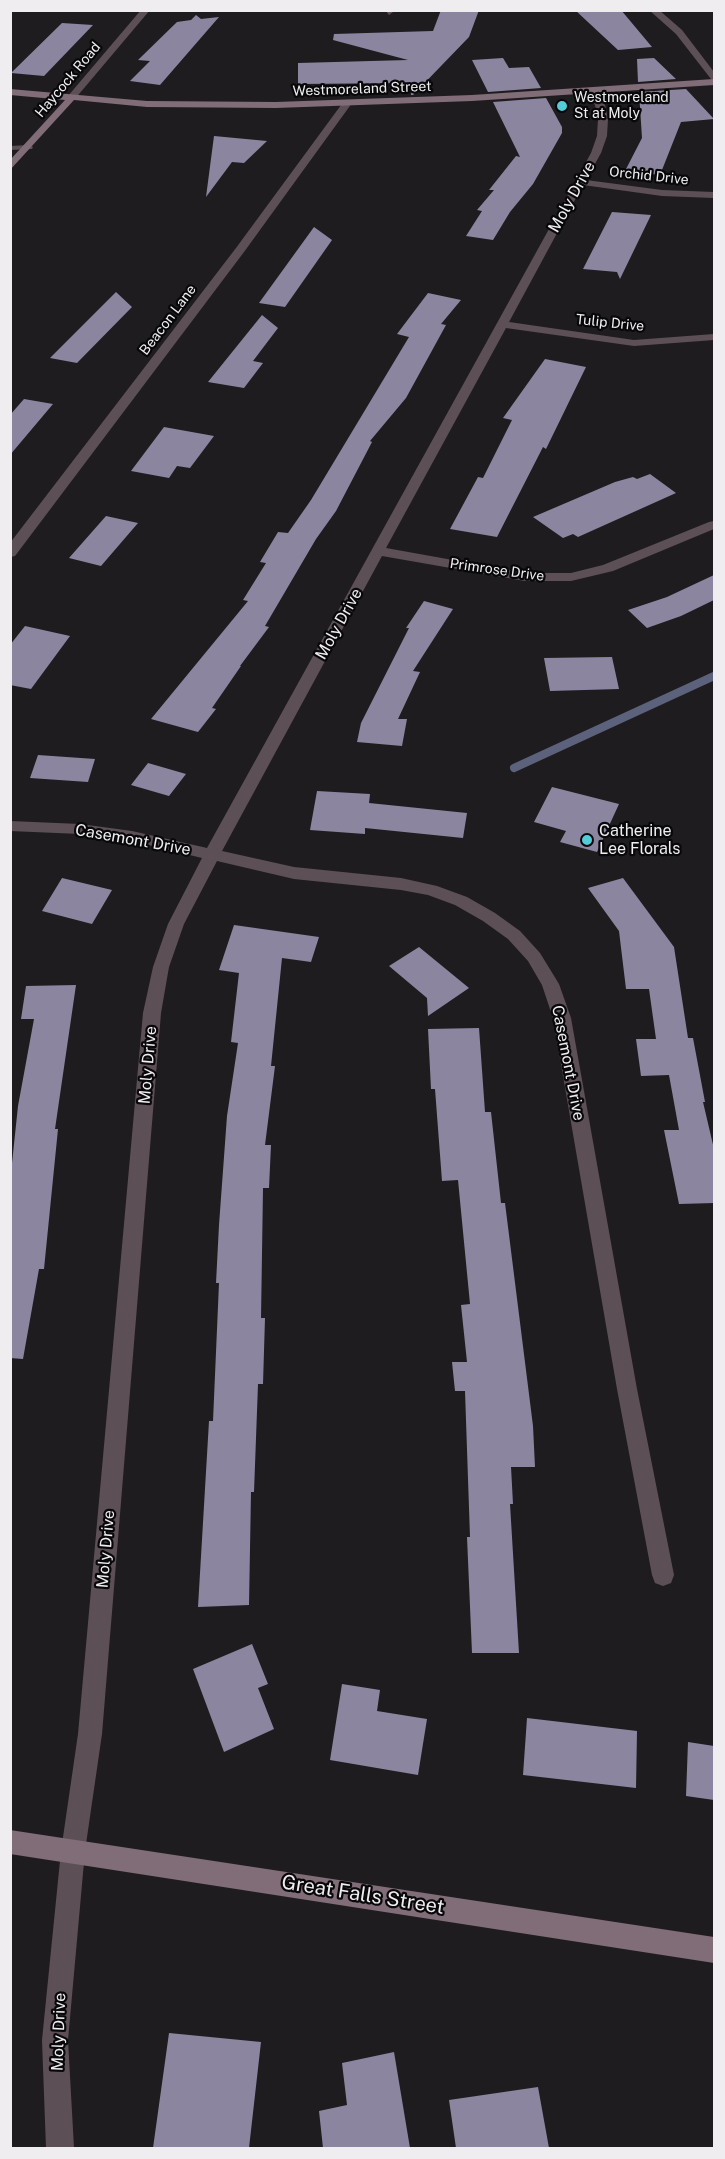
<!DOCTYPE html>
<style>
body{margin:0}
#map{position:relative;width:725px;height:2159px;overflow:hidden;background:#1f1c20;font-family:"Public Sans",sans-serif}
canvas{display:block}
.frame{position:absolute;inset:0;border:12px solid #efedef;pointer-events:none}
</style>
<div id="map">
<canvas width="725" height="2159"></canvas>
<div class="frame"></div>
</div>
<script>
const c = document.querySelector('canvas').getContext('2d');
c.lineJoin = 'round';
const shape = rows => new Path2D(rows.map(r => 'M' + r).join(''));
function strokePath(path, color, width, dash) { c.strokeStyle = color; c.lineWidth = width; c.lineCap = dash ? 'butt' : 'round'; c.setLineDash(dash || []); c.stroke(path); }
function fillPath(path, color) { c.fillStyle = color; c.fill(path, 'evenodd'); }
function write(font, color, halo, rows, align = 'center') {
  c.font = font + ' "Public Sans",sans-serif'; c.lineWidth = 4.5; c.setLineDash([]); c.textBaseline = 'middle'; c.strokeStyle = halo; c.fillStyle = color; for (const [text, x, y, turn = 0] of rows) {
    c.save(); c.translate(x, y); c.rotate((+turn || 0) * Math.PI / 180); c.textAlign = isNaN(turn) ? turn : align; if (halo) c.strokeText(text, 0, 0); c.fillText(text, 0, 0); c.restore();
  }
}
strokePath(shape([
 [514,768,714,676]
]), '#5c627b', 8);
fillPath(shape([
 [441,10,479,10,469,37,413,95,411,95,412,83,298,84,298,63,408,60,333,40,334,34,433,31],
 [575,10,621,10,652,47,618,50],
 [196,15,201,19,219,17,160,85,130,81,150,61,138,60,177,22,191,20],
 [62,23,93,25,44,76,11,73],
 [503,58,509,68,529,67,541,88,488,92,472,60],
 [654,58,676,79,638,82,637,59],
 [686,89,714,119,681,122,660,175,625,171,642,138,639,92],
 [546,98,562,127,562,133,533,184,510,212,493,240,466,236,482,211,477,210,494,190,489,190,516,156,520,157,493,102],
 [214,136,267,141,244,163,232,162,206,197],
 [612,212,651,215,620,279,617,272,583,269],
 [314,227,332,240,285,307,259,303],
 [116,292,132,307,77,363,50,358],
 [428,293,461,300,441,324,446,325,406,398,370,441,372,442,336,511,316,539,265,626,269,627,240,666,241,666,212,708,216,709,198,732,151,719,248,601,243,600,266,563,260,562,278,532,288,533,311,500,409,337,397,334],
 [262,315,278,328,253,361,263,363,244,388,208,382],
 [545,359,586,367,546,449,543,447,497,537,450,529,478,477,483,478,512,420,503,418],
 [24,399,53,404,10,455,10,415],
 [164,427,214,436,190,468,177,466,169,478,131,471],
 [650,474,676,493,578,537,573,534,563,538,533,517,615,482,633,477,637,479],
 [106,516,138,523,101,566,69,558],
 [714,575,714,600,681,616,647,628,628,610,667,597],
 [424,601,453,609,413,671,420,672,398,719,407,719,402,746,357,742,361,723,409,628,406,628],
 [25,626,70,636,31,689,10,685,10,645],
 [612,657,619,689,550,691,544,658],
 [38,755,95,759,88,782,30,778],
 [148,763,186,774,169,796,131,785],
 [552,787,619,804,597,852,560,842,566,831,534,822],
 [317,791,370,794,369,803,467,813,463,838,365,828,365,834,310,830],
 [62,878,112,890,92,924,42,911],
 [623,878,674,947,688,1038,693,1038,705,1102,703,1102,714,1149,714,1203,679,1204,664,1130,679,1130,669,1075,641,1076,636,1039,656,1039,649,989,626,989,619,931,588,888],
 [234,925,319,937,311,962,282,958,271,1066,275,1066,265,1145,271,1145,269,1188,263,1188,261,1318,265,1318,263,1384,258,1384,254,1492,251,1492,249,1605,198,1607,209,1421,213,1421,219,1283,216,1283,219,1225,227,1116,238,1043,231,1042,239,973,219,970],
 [419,947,469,988,428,1016,427,998,389,966],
 [76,985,55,1129,58,1129,44,1269,39,1269,23,1359,10,1358,10,1182,18,1106,34,1019,21,1019,26,986],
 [479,1028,485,1112,491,1112,501,1203,505,1203,533,1426,535,1467,511,1467,513,1504,510,1504,519,1653,472,1653,467,1537,470,1537,465,1391,455,1391,452,1362,467,1362,461,1305,470,1304,458,1180,442,1181,435,1089,431,1089,428,1029],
 [252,1644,268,1684,258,1688,274,1729,224,1752,193,1669],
 [342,1684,380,1690,377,1711,427,1719,418,1775,330,1760],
 [527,1718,637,1731,636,1788,523,1775],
 [688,1742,714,1746,714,1800,686,1796],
 [169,2033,261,2042,249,2148,153,2148],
 [394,2052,410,2148,323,2148,319,2111,347,2105,342,2063],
 [538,2087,549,2148,456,2148,449,2100]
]), '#8c85a0');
fillPath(shape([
 [29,145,33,147,32,149,10,150,10,146,29,145]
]), '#5c5056');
fillPath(shape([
 [141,10,150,10,74,100,68,100,68,96,141,10],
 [385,10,393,10,393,12,389,15,385,10],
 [649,10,659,10,682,30,714,72,714,80,711,79,676,34,649,10],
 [589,89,597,91,605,105,608,119,607,136,601,153,586,180,662,190,714,192,714,198,662,196,583,185,509,322,634,340,714,334,714,340,634,346,506,328,386,548,525,573,571,573,603,565,709,522,714,521,714,529,613,571,571,581,525,581,382,556,222,851,294,867,401,878,437,886,467,897,495,913,520,931,540,953,559,984,571,1018,637,1389,674,1575,671,1583,663,1586,655,1583,652,1575,617,1389,553,1018,542,985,528,961,508,939,483,921,455,905,428,895,401,890,294,879,217,861,184,924,169,967,161,1013,102,1734,85,1851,68,2040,74,2148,46,2148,42,2040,61,1851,78,1734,143,1013,153,967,168,924,202,858,132,841,80,834,10,831,10,821,80,824,132,831,207,848,591,153,597,136,598,119,595,105,587,91,589,89],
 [344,101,352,103,244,252,15,556,10,557,10,543,236,248,344,101]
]), '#5c5056');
fillPath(shape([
 [714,79,714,85,472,101,276,108,147,107,74,100,10,170,10,160,65,100,10,95,10,89,147,101,276,102,472,95,714,79],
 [10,1830,714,1937,714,1963,10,1854,10,1830]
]), '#806d77');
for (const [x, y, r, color] of [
 [562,106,6,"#52ccd6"],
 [587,840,6,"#52ccd6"]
]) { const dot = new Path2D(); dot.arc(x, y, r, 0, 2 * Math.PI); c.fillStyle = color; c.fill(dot); strokePath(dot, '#080709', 2); }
write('14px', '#efedef', '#080709', [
 ["Haycock Road",68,80,-50],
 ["Westmoreland Street",362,89,-2],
 ["Orchid Drive",649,176,6],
 ["Beacon Lane",168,320,-53],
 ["Tulip Drive",610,323,6],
 ["Primrose Drive",497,570,8]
]);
write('14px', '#efedef', '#080709', [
 ["Westmoreland",574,98],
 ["St at Moly",574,114]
], 'left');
write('16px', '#efedef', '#080709', [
 ["Moly Drive",572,197,-61],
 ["Moly Drive",339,624,-61],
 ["Casemont Drive",133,840,10],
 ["Casemont Drive",568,1063,79],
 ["Moly Drive",148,1065,-85],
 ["Moly Drive",106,1549,-85],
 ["Moly Drive",59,2032,-88]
]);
write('16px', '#efedef', '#080709', [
 ["Catherine",599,831],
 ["Lee Florals",599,849]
], 'left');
write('20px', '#efedef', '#080709', [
 ["Great Falls Street",363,1895,9]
]);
</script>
